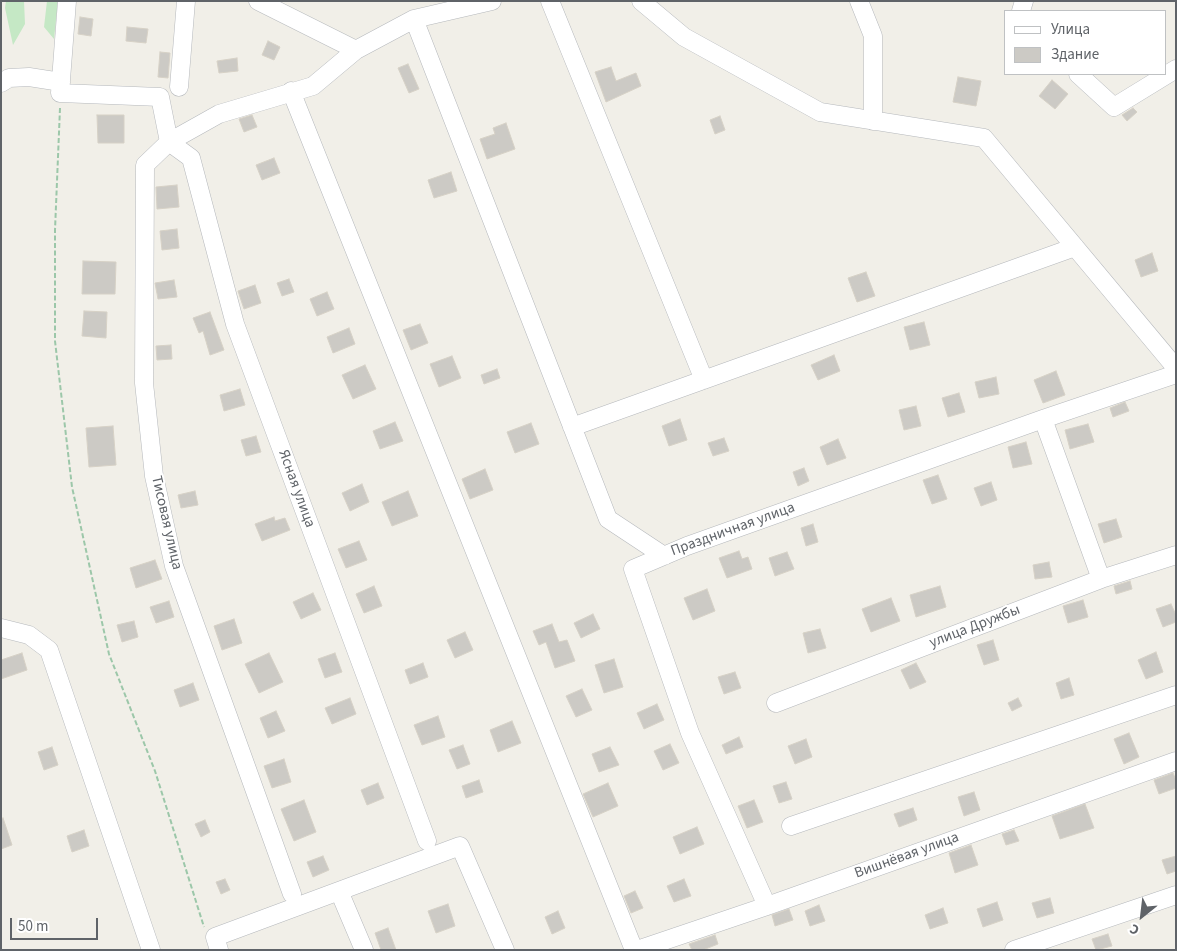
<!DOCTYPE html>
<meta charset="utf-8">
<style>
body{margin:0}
#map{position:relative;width:1177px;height:951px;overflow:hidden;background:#f1efe8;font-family:"Source Sans 3",sans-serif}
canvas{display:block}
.frame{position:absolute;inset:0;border:2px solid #5f6368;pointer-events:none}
.legend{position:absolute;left:1004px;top:10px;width:162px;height:65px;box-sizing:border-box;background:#fff;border:1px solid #bfc1c3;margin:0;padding:6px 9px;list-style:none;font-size:15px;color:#5f6368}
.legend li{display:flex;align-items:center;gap:10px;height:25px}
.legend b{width:25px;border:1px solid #bfc1c3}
.north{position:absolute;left:1117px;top:891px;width:50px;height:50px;-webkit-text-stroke:4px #fff;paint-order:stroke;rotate:209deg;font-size:14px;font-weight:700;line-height:20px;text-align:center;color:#5f6368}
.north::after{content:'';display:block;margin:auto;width:18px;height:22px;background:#5f6368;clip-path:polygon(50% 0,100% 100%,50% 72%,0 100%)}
.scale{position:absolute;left:10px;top:918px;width:88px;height:22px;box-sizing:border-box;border:2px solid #5f6368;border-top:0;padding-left:6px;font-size:15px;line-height:18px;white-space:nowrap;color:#5f6368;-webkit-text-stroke:4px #fff;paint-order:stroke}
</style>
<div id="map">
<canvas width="1177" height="951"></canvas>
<div class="frame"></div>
<ul class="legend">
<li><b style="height:6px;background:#fff"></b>Улица</li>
<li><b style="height:14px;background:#cccac5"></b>Здание</li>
</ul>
<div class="north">С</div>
<div class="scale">50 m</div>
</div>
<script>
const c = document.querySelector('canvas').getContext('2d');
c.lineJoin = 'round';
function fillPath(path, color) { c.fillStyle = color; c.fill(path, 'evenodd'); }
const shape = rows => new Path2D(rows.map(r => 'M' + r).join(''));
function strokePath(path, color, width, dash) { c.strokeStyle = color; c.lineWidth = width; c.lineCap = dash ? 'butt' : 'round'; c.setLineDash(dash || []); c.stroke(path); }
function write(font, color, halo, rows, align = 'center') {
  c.font = font + ' "Source Sans 3",sans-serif'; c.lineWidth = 4; c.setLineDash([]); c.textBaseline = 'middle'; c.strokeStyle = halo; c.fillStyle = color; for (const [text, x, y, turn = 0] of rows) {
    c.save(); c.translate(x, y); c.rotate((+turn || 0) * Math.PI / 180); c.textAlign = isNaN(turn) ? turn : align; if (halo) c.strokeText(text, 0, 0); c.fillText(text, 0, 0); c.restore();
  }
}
fillPath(shape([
 [6,1,24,1,25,24,13,45,5,8],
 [47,1,58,1,54,39,44,27]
]), '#c5e8c5');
const building = shape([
 [80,17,93,19,91,36,78,34,80,17],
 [127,27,148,29,146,43,126,41,127,27],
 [268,41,280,47,274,60,262,55,268,41],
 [160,52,170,53,168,78,158,77,160,52],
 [237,58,238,71,219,73,217,61,237,58],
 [408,64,419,89,409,93,398,68,408,64],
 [611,67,616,81,636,73,641,86,606,102,595,72,611,67],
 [958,77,981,81,976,106,953,102,958,77],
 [1052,80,1068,94,1055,109,1039,96,1052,80],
 [1133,108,1137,112,1127,121,1122,115,1133,108],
 [97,115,124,115,124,143,98,143,97,115],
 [252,115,257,127,244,132,239,119,252,115],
 [720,116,725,130,715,134,710,120,720,116],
 [506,123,515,149,487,159,480,139,495,134,493,128,506,123],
 [274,158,280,173,262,180,256,165,274,158],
 [451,172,457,191,434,198,428,180,451,172],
 [177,185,179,207,157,209,156,187,177,185],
 [177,229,179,248,162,250,160,231,177,229],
 [1152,253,1158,271,1141,277,1135,260,1152,253],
 [83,261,116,262,115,294,82,294,83,261],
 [866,272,875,296,857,302,848,278,866,272],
 [289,279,294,292,282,296,277,283,289,279],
 [174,280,177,297,158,299,155,283,174,280],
 [255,285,261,303,244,309,238,291,255,285],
 [327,292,334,309,317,316,310,299,327,292],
 [84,311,107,312,106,338,82,336,84,311],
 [210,312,224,350,210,355,203,331,199,333,193,318,210,312],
 [924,322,930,345,910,350,904,327,924,322],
 [420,324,428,343,411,350,403,330,420,324],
 [349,328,355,344,333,353,327,337,349,328],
 [171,345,172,359,157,360,156,346,171,345],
 [834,355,840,371,818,380,811,365,834,355],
 [452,356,461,378,439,387,430,364,452,356],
 [365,365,376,389,353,399,342,375,365,365],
 [497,369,500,378,484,384,481,375,497,369],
 [1056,371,1065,395,1043,403,1034,380,1056,371],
 [996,377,999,394,979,398,975,382,996,377],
 [240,389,245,405,224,411,220,395,240,389],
 [959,393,965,412,948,417,942,398,959,393],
 [1125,402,1129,411,1113,417,1110,408,1125,402],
 [916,406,921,426,904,430,899,410,916,406],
 [680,419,687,440,669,446,662,426,680,419],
 [395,422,403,441,380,449,373,431,395,422],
 [531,423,539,444,515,453,507,432,531,423],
 [1088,424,1094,442,1070,449,1065,430,1088,424],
 [113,426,116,465,89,467,86,428,113,426],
 [256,436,261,452,246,456,241,440,256,436],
 [724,438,729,451,713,456,708,443,724,438],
 [838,439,846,458,827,465,820,447,838,439],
 [1026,442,1032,464,1013,468,1008,447,1026,442],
 [804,468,809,481,798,486,793,472,804,468],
 [485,469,493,490,470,499,462,479,485,469],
 [938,475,947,499,932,504,923,480,938,475],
 [991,482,997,500,981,506,974,488,991,482],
 [362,484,369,502,350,511,342,493,362,484],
 [195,491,198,505,181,508,178,495,195,491],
 [408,491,418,516,392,526,382,502,408,491],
 [274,517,275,521,285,518,290,530,262,541,255,524,274,517],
 [1116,519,1122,537,1104,543,1098,524,1116,519],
 [813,524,818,542,806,546,801,528,813,524],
 [359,541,367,560,346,568,338,549,359,541],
 [739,551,742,559,748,557,752,569,727,578,719,558,739,551],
 [787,552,794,569,775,576,769,558,787,552],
 [155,560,162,579,136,588,130,568,155,560],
 [1049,562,1052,577,1035,579,1033,565,1049,562],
 [1130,581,1132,589,1116,594,1114,586,1130,581],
 [374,586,382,606,364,613,356,594,374,586],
 [940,586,946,607,916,617,910,595,940,586],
 [707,589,715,611,693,620,684,598,707,589],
 [313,593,321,610,301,619,293,602,313,593],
 [891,598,900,621,871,632,862,609,891,598],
 [1083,600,1088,617,1068,623,1063,606,1083,600],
 [169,601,174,617,156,623,150,607,169,601],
 [1171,604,1176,615,1176,622,1163,627,1156,609,1171,604],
 [593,614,600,629,581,638,574,623,593,614],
 [234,619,242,643,222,650,214,626,234,619],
 [134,621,138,637,122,642,117,625,134,621],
 [552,624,559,642,567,640,575,661,555,668,546,642,539,645,533,631,552,624],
 [820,629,826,648,808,653,803,633,820,629],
 [465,632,473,650,455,658,447,640,465,632],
 [993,640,999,660,984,665,977,645,993,640],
 [1156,652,1163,672,1146,679,1138,660,1156,652],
 [22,653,27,670,1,679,1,660,22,653],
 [269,653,283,682,259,693,245,664,269,653],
 [335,653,342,672,325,678,318,659,335,653],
 [614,659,623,687,604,693,595,665,614,659],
 [423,663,428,677,410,684,405,670,423,663],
 [916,663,926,682,910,689,901,670,916,663],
 [735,672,741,688,724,694,718,677,735,672],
 [1069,678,1074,695,1061,699,1056,683,1069,678],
 [193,683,199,700,180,707,174,690,193,683],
 [582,689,592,710,576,717,566,696,582,689],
 [350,698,356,714,332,724,325,708,350,698],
 [1018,698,1022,706,1012,711,1008,703,1018,698],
 [657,704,664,720,644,729,637,713,657,704],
 [276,711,285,731,268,738,260,718,276,711],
 [438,716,445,737,422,745,414,725,438,716],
 [512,721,521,743,498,752,490,730,512,721],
 [1129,733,1139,757,1124,764,1114,739,1129,733],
 [739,737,743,747,726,754,722,745,739,737],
 [806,739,812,757,795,764,788,746,806,739],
 [670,744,679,763,663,770,654,751,670,744],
 [463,745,470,764,457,769,449,750,463,745],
 [52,747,58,765,44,770,38,752,52,747],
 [610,747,619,765,599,772,592,754,610,747],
 [284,759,291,782,272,788,264,766,284,759],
 [1173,773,1176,780,1176,788,1159,794,1154,780,1173,773],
 [479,780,483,792,466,798,462,786,479,780],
 [786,782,792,799,779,803,773,786,786,782],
 [378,783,384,798,367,805,361,790,378,783],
 [608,783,618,806,593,817,583,794,608,783],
 [974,792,980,810,964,816,958,797,974,792],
 [304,800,316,832,294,841,281,809,304,800],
 [754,800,763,822,747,828,738,806,754,800],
 [1085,804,1094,828,1060,839,1052,816,1085,804],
 [913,808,917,820,899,827,894,814,913,808],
 [3,818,12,845,1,849,1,819,3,818],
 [205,820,210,832,201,837,195,824,205,820],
 [697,827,704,844,680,854,673,837,697,827],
 [84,830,89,846,72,852,67,836,84,830],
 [1014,830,1019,841,1006,845,1002,834,1014,830],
 [971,845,978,865,955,873,949,853,971,845],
 [323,856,329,870,313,877,307,862,323,856],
 [1176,856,1176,871,1167,874,1162,860,1176,856],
 [225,879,230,890,221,894,216,882,225,879],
 [684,879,691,896,674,902,667,886,684,879],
 [635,891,643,908,631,913,624,896,635,891],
 [1050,898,1054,913,1037,918,1032,903,1050,898],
 [997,902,1003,920,983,927,977,909,997,902],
 [448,904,455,926,436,933,428,911,448,904],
 [819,905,825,921,810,926,805,911,819,905],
 [943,908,948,923,930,929,925,915,943,908],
 [789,909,793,920,775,926,772,915,789,909],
 [558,911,565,928,552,934,545,917,558,911],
 [388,928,396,950,381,950,375,933,388,928],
 [1108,934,1112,946,1096,950,1092,939,1108,934],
 [715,935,718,944,703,950,692,950,689,944,715,935]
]);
fillPath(building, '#cccac5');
strokePath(building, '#d6d1c6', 1);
const minor = shape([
 [67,1,60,93,160,97,169,142,219,114,313,86,356,50],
 [258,1,356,50,414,19,492,1],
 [550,1,704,380],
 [641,1,684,37,820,112,984,138,1176,368],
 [859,1,873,36,873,121],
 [1021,11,1024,1],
 [414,19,608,519,664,556],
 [1078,74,1114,107,1176,69],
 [1,83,9,78,29,77,61,82],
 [179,87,186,1],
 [291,91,634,950],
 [1043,419,1101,579],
 [572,427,1075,247],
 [1,628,29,635,49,650,151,950],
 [776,703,1101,579,1176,555],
 [791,826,1176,695],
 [339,891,460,846,505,950],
 [292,894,174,566,154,476,144,383,145,165,169,142,191,158,235,324,427,841],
 [767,906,690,733,633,569,687,546,1043,419,1176,374],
 [219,950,215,937,339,891,364,950],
 [637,950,767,906,1176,761],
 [1014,950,1176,895]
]);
strokePath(minor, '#b5b8bc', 19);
strokePath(shape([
 [60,108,55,230,55,341,72,487,109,654,155,771,204,927]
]), '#9cc7a9', 2, [5, 2.5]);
strokePath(minor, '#fff', 18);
write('15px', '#5f6368', '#fff', [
 ["Ясная улица",296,489,70],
 ["Тисовая улица",166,523,77],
 ["Праздничная улица",733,530,-20],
 ["улица Дружбы",975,627,-21],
 ["Вишнёвая улица",907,856,-20]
]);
</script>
